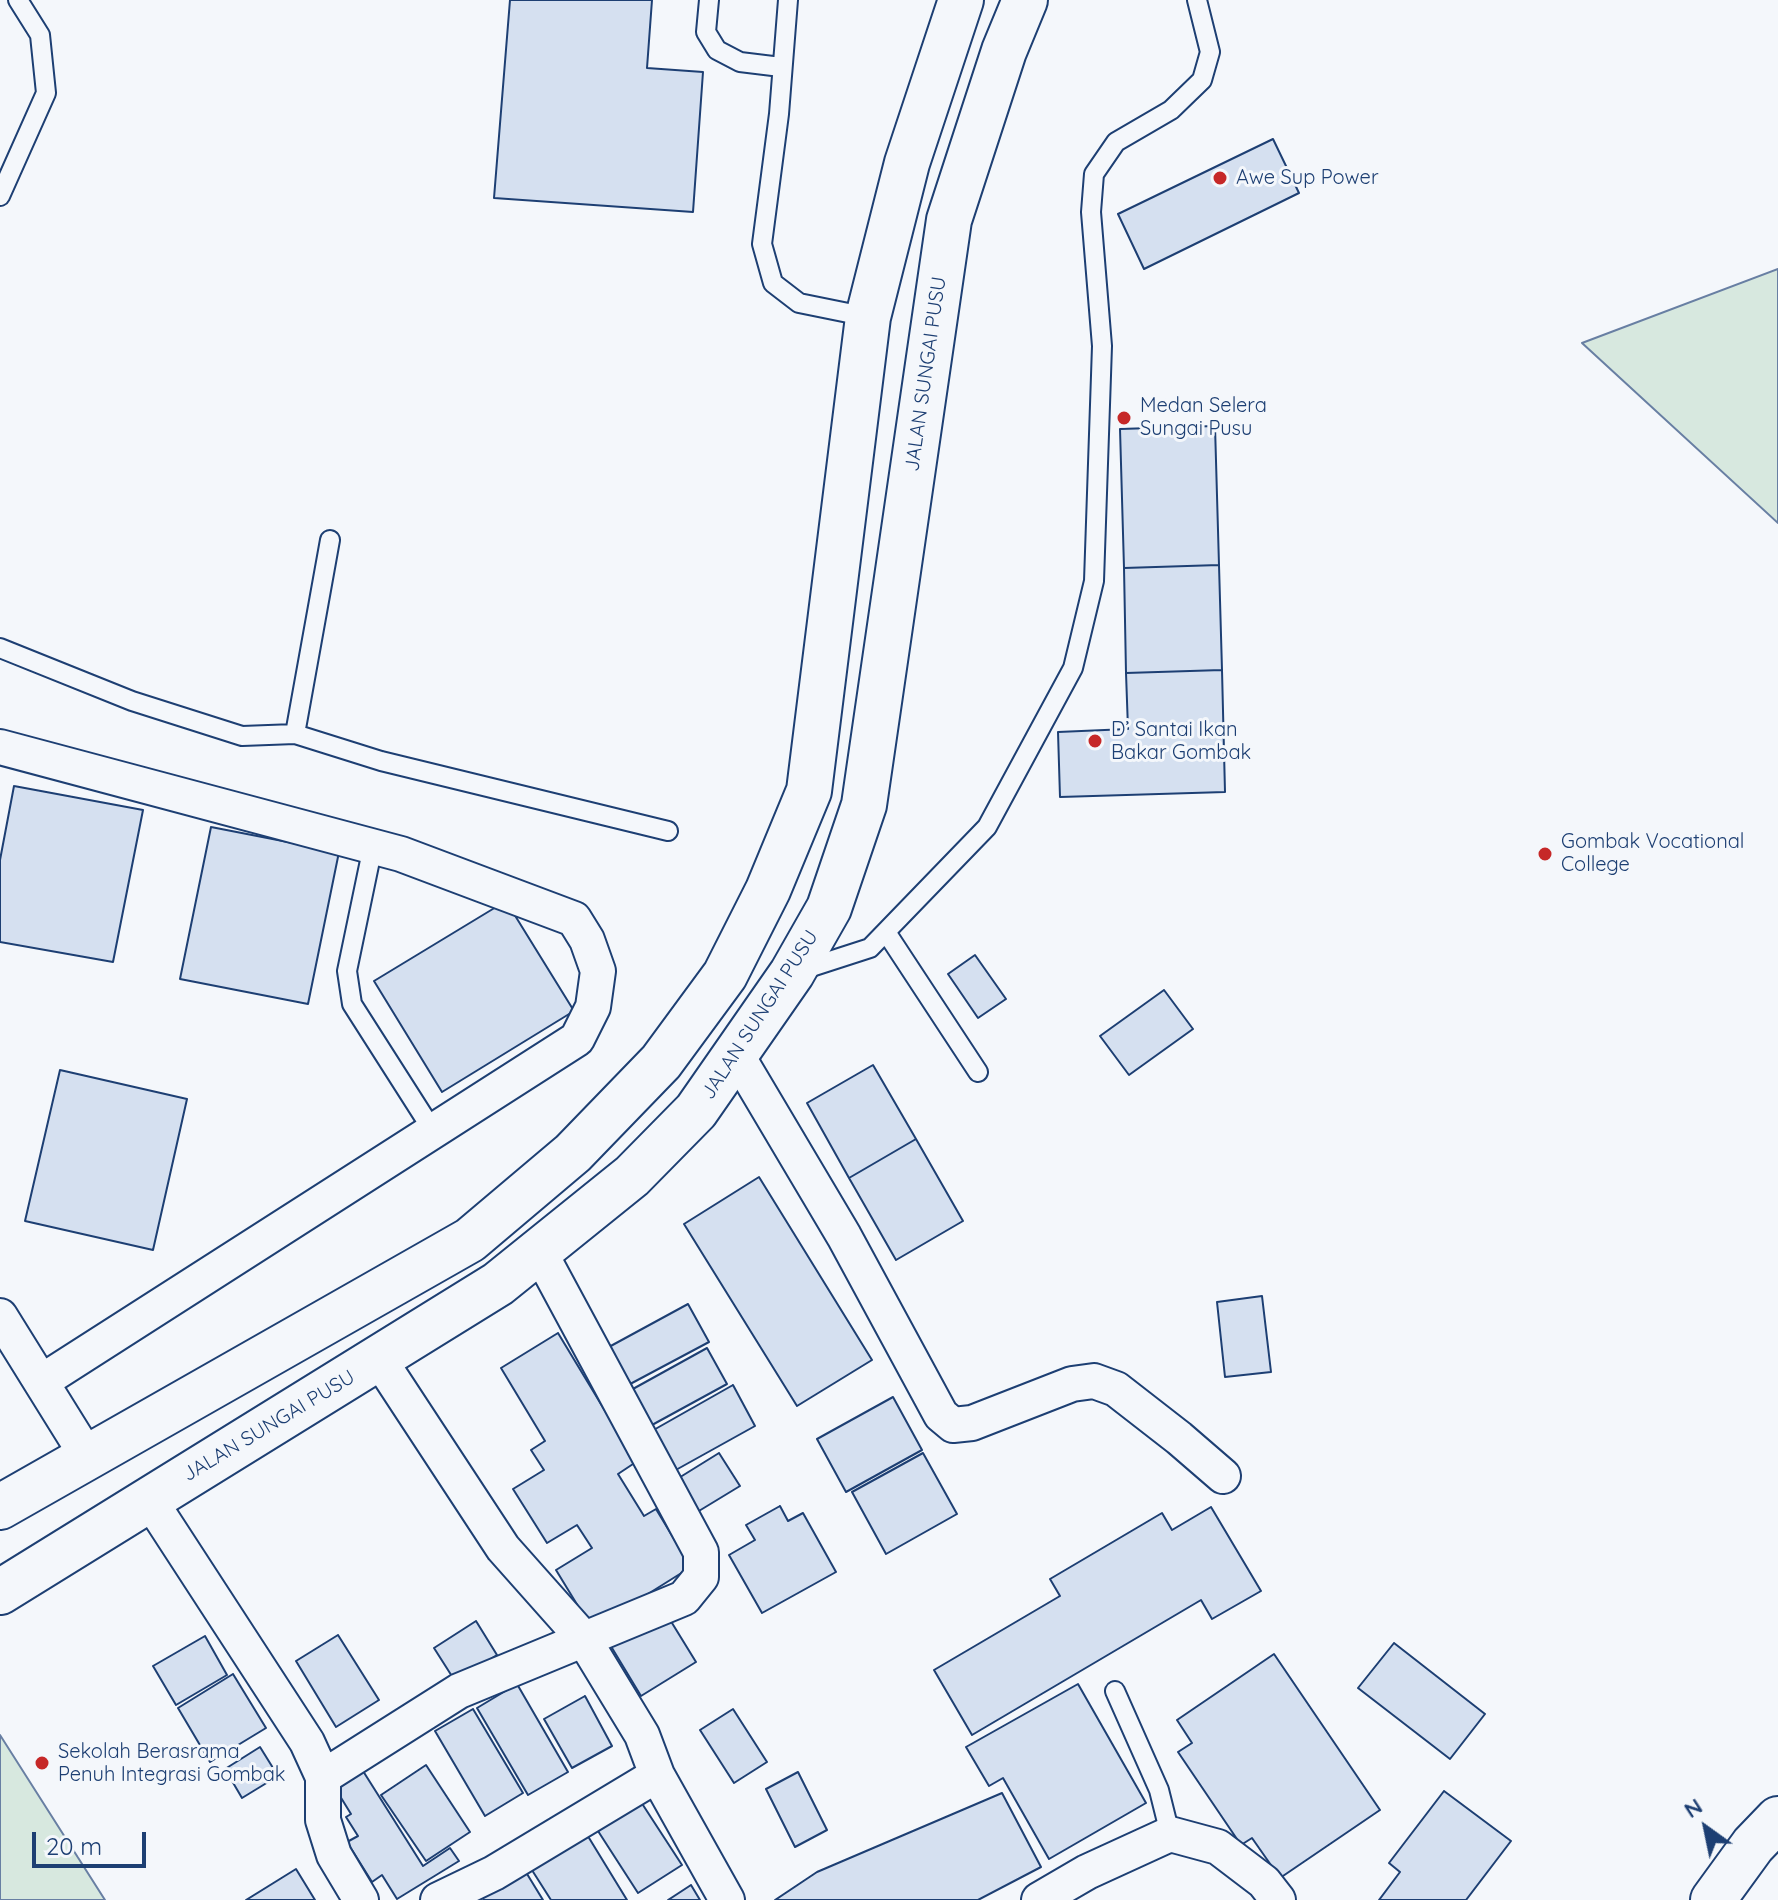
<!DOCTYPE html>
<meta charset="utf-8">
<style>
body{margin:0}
#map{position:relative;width:1778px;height:1900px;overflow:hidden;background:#f4f7fb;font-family:Quicksand,sans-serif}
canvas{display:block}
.north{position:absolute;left:1666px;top:1788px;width:80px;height:80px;-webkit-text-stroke:6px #f4f7fb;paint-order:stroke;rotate:327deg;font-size:22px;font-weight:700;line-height:32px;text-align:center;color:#1d3f73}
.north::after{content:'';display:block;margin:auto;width:28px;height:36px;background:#1d3f73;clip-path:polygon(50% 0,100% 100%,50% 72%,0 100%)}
.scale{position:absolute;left:32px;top:1832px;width:114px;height:36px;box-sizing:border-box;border:4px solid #1d3f73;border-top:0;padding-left:10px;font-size:24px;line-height:28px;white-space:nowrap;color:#1d3f73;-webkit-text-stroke:6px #f4f7fb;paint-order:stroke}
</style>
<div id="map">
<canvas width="1778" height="1900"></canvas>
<div class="north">N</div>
<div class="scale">20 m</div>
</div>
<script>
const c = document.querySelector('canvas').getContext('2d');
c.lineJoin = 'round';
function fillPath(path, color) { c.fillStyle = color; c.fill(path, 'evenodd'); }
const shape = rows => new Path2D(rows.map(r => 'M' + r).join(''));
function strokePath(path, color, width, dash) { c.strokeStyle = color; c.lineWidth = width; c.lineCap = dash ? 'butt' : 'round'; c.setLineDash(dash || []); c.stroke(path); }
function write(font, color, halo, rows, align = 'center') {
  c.font = font + ' Quicksand,sans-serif'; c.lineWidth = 6; c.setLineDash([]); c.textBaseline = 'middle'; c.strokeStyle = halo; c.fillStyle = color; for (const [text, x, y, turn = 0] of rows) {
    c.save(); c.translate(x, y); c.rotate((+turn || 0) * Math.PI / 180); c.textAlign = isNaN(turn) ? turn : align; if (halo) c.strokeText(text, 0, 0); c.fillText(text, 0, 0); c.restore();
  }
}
const green = shape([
 [1778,269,1778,523,1582,343,1778,269],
 [0,1735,105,1900,0,1900,0,1735]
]);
fillPath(green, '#d7e8df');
strokePath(green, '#687fa3', 2);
const building = shape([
 [510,0,652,0,647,68,703,72,693,212,494,198,510,0],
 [1273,139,1299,193,1144,269,1118,214,1273,139],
 [1215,426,1219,565,1124,568,1120,429,1215,426],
 [1219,565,1222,670,1126,673,1124,568,1219,565],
 [1222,670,1225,792,1060,797,1058,732,1128,729,1126,673,1222,670],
 [14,786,143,810,113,962,0,942,0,860,14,786],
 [211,827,339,852,308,1004,180,979,211,827],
 [506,901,574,1011,442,1092,374,981,506,901],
 [975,955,1006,999,978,1018,948,974,975,955],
 [1164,990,1193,1029,1129,1075,1100,1036,1164,990],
 [873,1065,916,1139,849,1178,807,1103,873,1065],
 [60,1070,187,1099,153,1250,25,1221,60,1070],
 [916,1139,963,1221,896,1260,849,1178,916,1139],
 [759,1177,872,1360,797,1406,684,1224,759,1177],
 [1262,1296,1271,1372,1225,1377,1217,1302,1262,1296],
 [688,1304,709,1342,617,1391,596,1354,688,1304],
 [558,1333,636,1462,618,1474,644,1516,656,1509,691,1567,592,1629,556,1570,592,1548,577,1525,547,1543,513,1489,544,1470,531,1450,545,1441,501,1368,558,1333],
 [707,1348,727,1384,641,1431,622,1395,707,1348],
 [733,1385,755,1426,665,1476,643,1436,733,1385],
 [893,1397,922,1450,846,1492,817,1439,893,1397],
 [719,1453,740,1486,689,1517,669,1484,719,1453],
 [923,1453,957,1514,886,1554,852,1492,923,1453],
 [780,1506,788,1521,803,1513,836,1572,762,1613,729,1555,755,1540,746,1525,780,1506],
 [1211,1507,1261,1591,1212,1619,1201,1600,972,1735,934,1670,1060,1596,1050,1579,1162,1513,1172,1530,1211,1507],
 [664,1610,696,1662,641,1696,609,1643,664,1610],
 [476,1621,497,1655,455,1681,434,1648,476,1621],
 [338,1635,379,1700,336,1727,296,1661,338,1635],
 [205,1636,227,1675,176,1705,153,1666,205,1636],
 [1394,1643,1485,1714,1450,1759,1358,1688,1394,1643],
 [1274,1654,1380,1810,1280,1878,1252,1838,1241,1845,1178,1752,1192,1743,1177,1720,1274,1654],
 [233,1674,266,1728,210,1762,178,1708,233,1674],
 [517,1684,568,1772,528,1795,477,1708,517,1684],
 [1078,1684,1146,1803,1049,1859,1003,1778,989,1786,966,1747,1078,1684],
 [585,1696,612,1746,572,1768,544,1719,585,1696],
 [473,1709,523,1793,485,1816,435,1731,473,1709],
 [733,1709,767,1762,734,1783,700,1730,733,1709],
 [260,1747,278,1776,242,1798,225,1769,260,1747],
 [426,1765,470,1832,426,1861,381,1795,426,1765],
 [363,1771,423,1866,450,1848,459,1861,397,1899,382,1875,372,1882,347,1842,358,1836,346,1817,351,1814,335,1788,363,1771],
 [798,1772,827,1830,795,1847,766,1789,798,1772],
 [1444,1791,1511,1841,1466,1900,1379,1900,1400,1872,1389,1863,1444,1791],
 [1002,1793,1041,1867,978,1900,775,1900,817,1872,1002,1793],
 [641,1802,682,1865,638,1893,598,1831,641,1802],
 [586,1833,627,1900,551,1900,530,1867,586,1833],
 [296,1869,315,1900,246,1900,296,1869],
 [524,1869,543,1900,484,1900,481,1896,524,1869],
 [691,1885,700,1900,668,1900,691,1885]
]);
fillPath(building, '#d5e0f0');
strokePath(building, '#1d3f73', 2);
const service = shape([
 [709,0,706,32,717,50,740,62,781,67],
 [788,0,779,114,762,244,773,283,799,303,868,317],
 [0,196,46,93,40,35,18,0],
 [0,648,132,701,242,736,295,734,381,761,668,831],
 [295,734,330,540],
 [373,846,347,971,352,1004,433,1131],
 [886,932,978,1072],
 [802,970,870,948,987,827,1073,668,1094,581,1102,346,1091,212,1094,174,1116,142,1171,110,1202,80,1210,52,1197,0],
 [1115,1691,1159,1790,1170,1834]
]);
const minor = shape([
 [0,747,401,854,574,919,587,940,598,971,593,1007,577,1039,41,1382],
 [736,1054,844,1236,941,1415,953,1425,972,1423,1072,1384,1094,1381,1116,1389,1179,1438,1223,1476],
 [0,1316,87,1456],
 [379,1359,503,1548,583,1638,642,1735,657,1775,727,1900],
 [149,1499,307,1742,323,1777,323,1820,334,1855,361,1900],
 [323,1777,459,1691,684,1598,701,1577,701,1552,539,1251],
 [438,1900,494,1873,657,1775],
 [1039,1900,1087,1872,1170,1834,1218,1847,1264,1882,1278,1900]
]);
const secondary = shape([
 [0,1507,470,1240,573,1153,661,1062,725,975,768,890,809,791,868,317,907,163,961,0],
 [0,1592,498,1284,632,1176,696,1111,792,973,829,908,864,805,949,220,1004,51,1025,0],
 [1713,1900,1753,1845,1778,1819]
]);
strokePath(service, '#1d3f73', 22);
strokePath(minor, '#1d3f73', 38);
strokePath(secondary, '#1d3f73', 48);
strokePath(service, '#f4f7fb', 18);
strokePath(minor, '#f4f7fb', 34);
strokePath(secondary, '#f4f7fb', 44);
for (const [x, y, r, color] of [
 [1220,178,8,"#c62828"],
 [1124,418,8,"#c62828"],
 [1095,741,8,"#c62828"],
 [1545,854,8,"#c62828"],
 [42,1763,8,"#c62828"]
]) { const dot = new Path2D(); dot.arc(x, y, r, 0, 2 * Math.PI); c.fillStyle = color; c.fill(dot); strokePath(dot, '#f4f7fb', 3); }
write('20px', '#1d3f73', '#f4f7fb', [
 ["Awe Sup Power",1236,178],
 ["Medan Selera",1140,406],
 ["Sungai Pusu",1140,429],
 ["D’ Santai Ikan",1111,730],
 ["Bakar Gombak",1111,753],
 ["Gombak Vocational",1561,842],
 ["College",1561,865],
 ["Sekolah Berasrama",58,1752],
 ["Penuh Integrasi Gombak",58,1775]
], 'left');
write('20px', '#1d3f73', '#f4f7fb', [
 ["JALAN SUNGAI PUSU",926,374,-82],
 ["JALAN SUNGAI PUSU",760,1015,-57],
 ["JALAN SUNGAI PUSU",269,1426,-31]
]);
</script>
